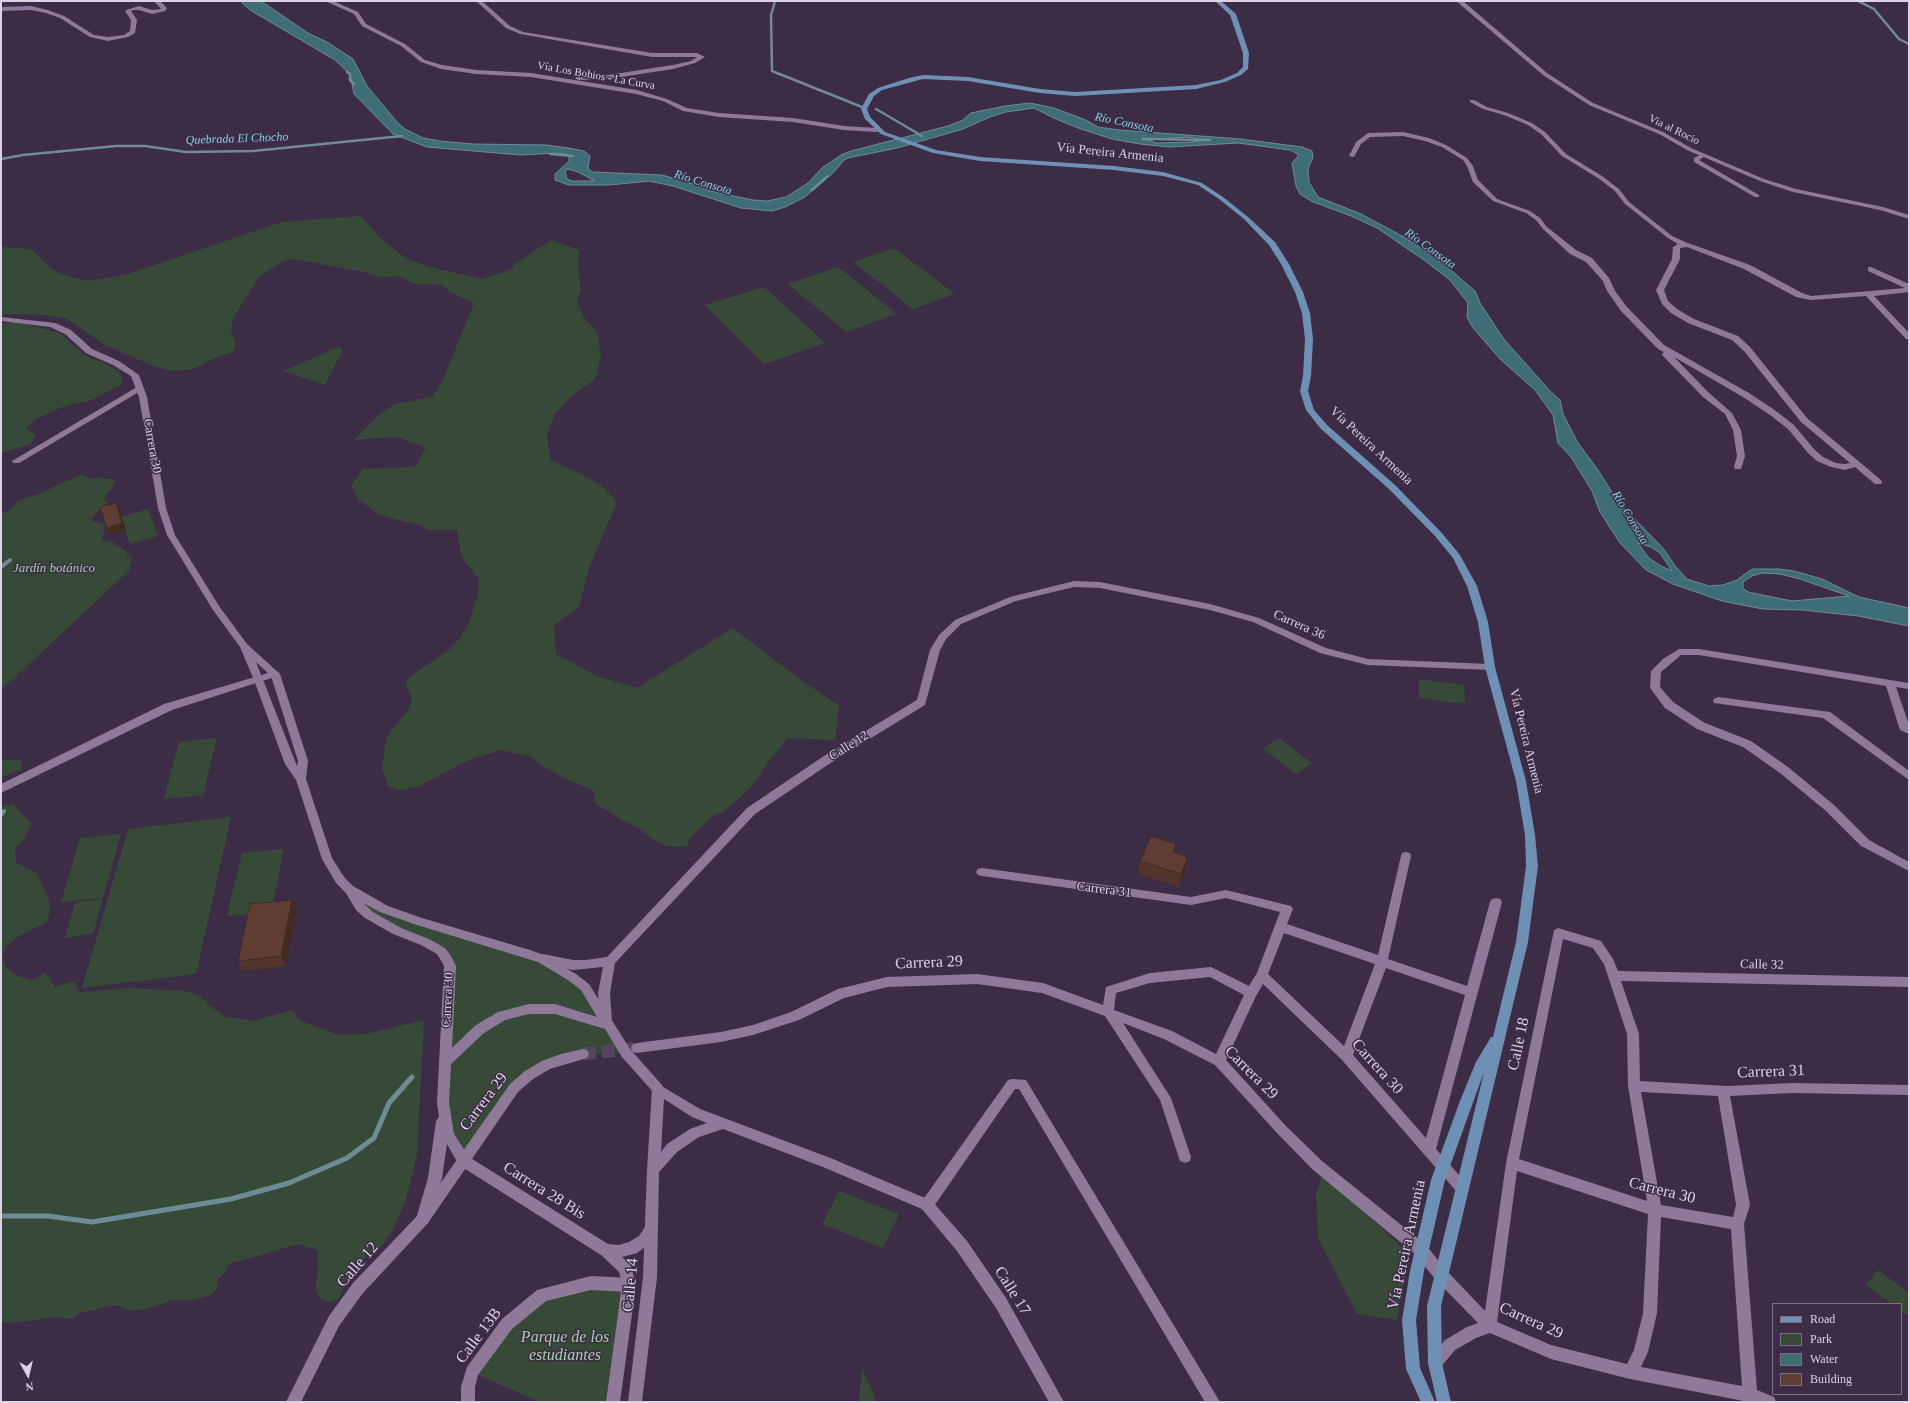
<!DOCTYPE html>
<meta charset="utf-8">
<style>
body{margin:0}
#map{position:relative;width:1910px;height:1403px;overflow:hidden;background:#3d2c46;font-family:Georgia,serif}
canvas{display:block}
.frame{position:absolute;inset:0;border:2px solid #ded3e4;pointer-events:none}
.legend{position:absolute;left:1772px;top:1303px;width:130px;height:92px;box-sizing:border-box;background:#3d2c46;border:1px solid #7d6f85;margin:0;padding:5px 7px;list-style:none;font-size:12px;color:#ded3e4}
.legend li{display:flex;align-items:center;gap:8px;height:20px}
.legend b{width:20px;border:1px solid #7d6f85}
.north{position:absolute;left:8px;top:1355px;width:40px;height:40px;-webkit-text-stroke:3px #3d2c46;paint-order:stroke;rotate:172deg;font-size:11px;font-weight:700;line-height:16px;text-align:center;color:#ded3e4}
.north::after{content:'';display:block;margin:auto;width:14px;height:18px;background:#ded3e4;clip-path:polygon(50% 0,100% 100%,50% 72%,0 100%)}
</style>
<div id="map">
<canvas width="1910" height="1403"></canvas>
<div class="frame"></div>
<ul class="legend">
<li><b style="height:5px;background:#6e90b4"></b>Road</li>
<li><b style="height:11px;background:#374a38"></b>Park</li>
<li><b style="height:11px;background:#3f6d75"></b>Water</li>
<li><b style="height:11px;background:#5f3d32"></b>Building</li>
</ul>
<div class="north">N</div>
</div>
<script>
const c = document.querySelector('canvas').getContext('2d');
c.lineJoin = 'round';
function fillPath(path, color) { c.fillStyle = color; c.fill(path, 'evenodd'); }
const shape = rows => new Path2D(rows.map(r => 'M' + r).join(''));
function strokePath(path, color, width, dash) { c.strokeStyle = color; c.lineWidth = width; c.lineCap = dash ? 'butt' : 'round'; c.setLineDash(dash || []); c.stroke(path); }
function write(font, color, halo, rows, align = 'center') {
  c.font = font + ' Georgia,serif'; c.lineWidth = 3; c.setLineDash([]); c.textBaseline = 'middle'; c.strokeStyle = halo; c.fillStyle = color; for (const [text, x, y, turn = 0] of rows) {
    c.save(); c.translate(x, y); c.rotate((+turn || 0) * Math.PI / 180); c.textAlign = isNaN(turn) ? turn : align; if (halo) c.strokeText(text, 0, 0); c.fillText(text, 0, 0); c.restore();
  }
}
fillPath(shape([
 [361,216,382,240,407,259,430,267,482,279,510,270,516,263,551,240,579,250,578,267,581,288,577,302,583,316,597,332,601,357,595,379,572,396,555,414,547,434,550,460,581,474,601,485,617,502,589,568,579,607,554,625,556,654,597,676,637,688,733,628,790,672,839,706,835,740,787,738,770,760,753,785,725,811,712,816,690,838,687,847,666,846,651,838,637,827,622,820,596,804,593,790,566,779,546,768,529,756,501,750,469,760,419,786,399,790,388,786,382,768,386,738,410,707,412,697,406,685,409,677,449,650,461,637,470,620,478,594,479,579,465,562,461,554,457,530,428,530,419,525,379,515,358,499,351,486,363,469,415,467,426,448,397,437,354,440,378,416,394,404,432,397,443,380,474,303,450,292,443,285,415,284,398,276,379,277,364,272,293,259,281,262,260,276,233,318,231,331,236,344,233,352,210,360,194,369,173,371,156,367,105,345,66,318,46,315,1,314,1,247,31,249,50,268,63,275,87,281,125,275,282,222],
 [894,248,955,294,913,309,853,262],
 [838,267,881,301,896,314,846,332,788,284],
 [764,287,809,328,825,343,764,364,705,305],
 [16,322,61,333,69,342,91,359,106,364,117,371,122,376,122,384,90,401,67,405,35,419,26,429,36,435,31,444,1,453,1,324],
 [338,347,343,350,325,385,283,371],
 [80,475,94,479,103,477,104,479,115,479,112,486,113,489,109,490,104,500,109,502,99,510,92,518,93,523,99,521,104,524,105,529,101,540,114,542,114,545,120,547,127,552,127,556,131,557,132,561,129,565,131,569,1,690,1,513,11,510,17,502,28,497,43,493,62,482,69,481],
 [148,509,158,536,130,544,121,517],
 [1419,679,1464,685,1465,704,1419,698],
 [217,738,203,795,164,799,179,742],
 [1279,738,1312,763,1296,774,1263,749],
 [1,760,20,760,22,765,21,770,1,777],
 [13,804,32,824,24,839,15,848,16,863,37,873,49,900,50,911,47,922,19,936,6,947,2,956,6,968,19,977,32,980,46,973,55,987,74,981,80,992,129,988,186,991,200,996,210,1006,224,1016,254,1021,293,1010,296,1017,301,1021,339,1035,366,1034,424,1020,417,1155,405,1203,391,1233,384,1243,376,1251,364,1258,348,1272,345,1285,338,1299,329,1302,319,1298,315,1287,318,1272,317,1250,299,1244,229,1264,225,1272,218,1279,216,1289,211,1295,191,1300,173,1300,147,1309,131,1311,115,1305,80,1313,72,1319,57,1317,12,1323,1,1322,1,806],
 [231,817,196,974,82,988,128,829],
 [121,834,103,898,61,902,80,838],
 [284,849,271,912,227,916,242,853],
 [349,889,369,901,526,953,572,977,626,1053,583,1054,529,1075,464,1161,448,1135,447,959,382,923],
 [103,899,93,934,65,938,75,902],
 [1323,1173,1409,1254,1397,1320,1357,1314,1318,1238,1316,1195],
 [839,1191,899,1214,883,1248,822,1224],
 [1878,1270,1909,1293,1909,1313,1907,1315,1901,1311,1901,1304,1892,1304,1866,1285],
 [629,1285,613,1402,539,1402,472,1372,542,1295],
 [862,1369,873,1392,876,1402,859,1402]
]), '#374a38');
const water = shape([
 [240,1,261,1,308,33,327,42,353,59,367,86,397,122,405,129,423,138,440,141,472,144,546,145,568,148,584,151,590,156,588,168,592,172,662,175,697,185,710,191,753,200,767,201,786,197,808,183,822,168,841,155,851,151,948,126,963,120,971,113,1005,106,1030,103,1054,108,1086,120,1098,127,1119,130,1241,139,1302,147,1312,151,1313,157,1308,169,1309,182,1318,197,1361,214,1404,237,1438,259,1475,291,1480,303,1503,338,1550,391,1560,400,1563,414,1578,443,1598,470,1618,502,1663,548,1676,567,1687,579,1709,586,1723,585,1737,580,1752,569,1779,569,1794,571,1822,579,1859,597,1909,608,1909,626,1858,616,1803,610,1763,609,1722,601,1673,584,1646,570,1620,543,1600,512,1592,491,1571,457,1558,443,1553,415,1535,390,1500,359,1473,328,1467,317,1468,303,1450,280,1424,260,1377,228,1351,216,1311,201,1300,194,1296,186,1292,163,1299,155,1290,150,1238,143,1169,147,1140,144,1112,139,1081,129,1058,120,1034,108,1006,112,990,117,963,129,897,148,848,158,843,161,834,172,805,197,785,207,772,211,741,208,673,186,649,181,609,185,569,185,555,180,555,174,569,161,569,155,557,153,520,155,427,147,393,134,354,94,350,74,335,60,250,10,240,1],
 [1186,137,1204,140,1192,142,1156,143,1148,140,1186,137],
 [568,169,578,172,595,181,572,181,567,179,565,171,568,169],
 [1638,543,1651,547,1660,553,1672,571,1661,566,1649,558,1638,543],
 [1762,573,1780,574,1800,579,1849,596,1792,601,1748,592,1743,588,1743,582,1752,576,1762,573]
]);
fillPath(water, '#3f6d75');
strokePath(water, '#6f8c96', 1);
strokePath(shape([
 [775,1,771,15,772,71,862,107],
 [1858,1,1874,9,1899,39,1909,44],
 [347,72,350,74,350,80,354,84],
 [876,109,922,136],
 [1143,139,1210,140],
 [550,154,573,156],
 [1,159,23,155,116,146,145,146,186,152,253,151,402,136],
 [812,190,828,176]
]), '#6f8c96', 2.5);
strokePath(shape([
 [1,567,10,560],
 [1,815,4,811]
]), '#6f8c96', 4);
strokePath(shape([
 [1,1216,48,1216,92,1222,231,1199,289,1183,347,1158,374,1138,389,1103,412,1077]
]), '#6f8c96', 5);
strokePath(shape([
 [583,1054,637,1048]
]), '#55455e', 13, [13, 6]);
fillPath(shape([
 [154,1,160,1,167,8,165,11,152,14,139,10,133,10,131,11,137,20,135,33,128,37,108,41,90,37,60,18,46,13,31,10,1,11,1,7,31,6,48,10,64,16,94,35,108,37,124,35,130,31,131,20,125,11,126,10,139,6,152,10,161,9,154,1],
 [325,1,333,1,358,12,366,24,405,44,425,60,442,65,476,70,531,73,637,90,667,99,687,108,719,113,793,118,844,126,877,128,880,130,877,132,844,130,793,122,719,117,683,111,663,101,636,94,531,77,476,74,441,69,421,62,401,46,362,26,354,14,325,1],
 [476,1,482,1,510,26,523,32,652,53,697,53,705,57,695,63,673,69,608,79,578,80,575,78,576,77,608,75,673,65,691,61,697,57,652,57,520,34,506,28,476,1],
 [1470,100,1474,100,1487,107,1508,113,1532,123,1545,132,1566,154,1602,176,1619,189,1629,202,1672,236,1685,242,1750,265,1802,293,1811,296,1905,288,1868,271,1868,267,1871,267,1909,284,1909,292,1874,296,1909,333,1909,339,1906,339,1866,296,1811,300,1796,297,1744,269,1687,247,1680,248,1680,259,1664,290,1668,301,1677,309,1694,319,1738,336,1750,347,1807,418,1881,480,1882,482,1881,484,1875,484,1855,467,1845,470,1831,467,1817,461,1808,453,1788,429,1770,415,1743,397,1674,357,1709,393,1732,413,1741,430,1745,456,1741,469,1735,469,1734,467,1737,456,1733,430,1725,414,1703,397,1663,356,1662,354,1664,352,1658,349,1621,311,1607,291,1603,281,1586,262,1570,254,1543,229,1536,220,1526,213,1493,201,1473,182,1467,166,1463,160,1442,147,1425,141,1403,136,1370,137,1361,144,1354,157,1349,156,1356,142,1368,133,1403,132,1429,138,1446,145,1467,158,1473,166,1478,180,1497,199,1530,211,1540,218,1547,227,1576,250,1592,258,1609,278,1615,291,1627,307,1664,345,1749,393,1776,411,1794,425,1814,449,1823,457,1836,463,1845,464,1850,463,1801,422,1744,351,1732,340,1688,323,1671,313,1662,304,1656,290,1672,259,1673,247,1678,244,1668,238,1625,204,1615,191,1598,178,1562,156,1541,134,1528,125,1504,115,1483,109,1470,102,1470,100],
 [1702,154,1707,155,1699,160,1759,195,1759,197,1755,197,1694,162,1694,158,1702,154],
 [137,387,140,387,144,389,19,463,13,463,12,461,137,387],
 [1074,581,1100,582,1210,604,1259,618,1326,648,1368,659,1490,664,1495,667,1490,670,1368,665,1320,653,1253,622,1210,610,1100,588,1074,587,1016,601,961,624,946,639,940,650,925,705,832,762,755,814,615,963,610,993,612,1021,610,1025,606,1026,602,1025,600,1021,598,993,603,967,573,970,539,962,537,959,539,956,543,954,573,960,586,960,607,957,747,808,824,756,917,700,930,650,939,635,955,620,1010,597,1074,581],
 [1679,649,1699,649,1909,683,1909,689,1896,687,1909,725,1909,734,1900,730,1899,727,1886,686,1699,655,1681,655,1661,672,1660,687,1673,702,1705,723,1751,741,1788,767,1834,805,1869,840,1909,862,1909,871,1861,846,1826,811,1780,773,1743,747,1697,729,1665,708,1650,688,1651,671,1663,659,1679,649],
 [275,671,278,672,280,674,278,676,172,710,1,793,1,784,164,704,275,671],
 [1718,697,1830,712,1909,771,1909,780,1823,718,1714,703,1713,701,1714,699,1718,697],
 [1406,852,1410,853,1411,856,1388,959,1467,986,1490,902,1492,899,1496,898,1500,899,1502,902,1436,1149,1467,1184,1469,1188,1467,1192,1462,1194,1457,1192,1342,1060,1263,984,1256,996,1226,1060,1285,1125,1322,1161,1426,1245,1445,1269,1485,1311,1506,1163,1554,930,1558,928,1601,941,1613,959,1618,971,1909,977,1909,987,1621,981,1639,1034,1640,1081,1728,1086,1792,1083,1909,1085,1909,1095,1792,1093,1730,1096,1750,1205,1744,1224,1757,1390,1774,1397,1776,1402,1749,1402,1630,1379,1551,1359,1490,1333,1476,1338,1455,1350,1440,1368,1435,1370,1430,1368,1428,1363,1430,1358,1445,1340,1467,1327,1478,1323,1435,1279,1416,1255,1312,1169,1277,1133,1215,1065,1164,1039,1123,1023,1171,1098,1191,1157,1190,1161,1185,1163,1180,1161,1160,1100,1105,1016,1042,993,977,984,887,987,844,998,799,1020,753,1035,721,1042,637,1053,633,1052,631,1048,633,1044,637,1043,721,1032,753,1025,791,1012,838,989,887,977,977,974,1043,983,1103,1005,1106,987,1150,973,1211,967,1249,986,1257,973,1280,912,1226,898,1191,905,982,876,978,875,976,872,978,869,982,868,1191,897,1226,890,1291,906,1293,909,1287,924,1378,955,1401,856,1402,853,1406,852],
 [1284,933,1375,964,1344,1046,1268,974,1284,933],
 [1563,939,1593,948,1604,964,1627,1034,1628,1086,1647,1201,1519,1159,1563,939],
 [1386,968,1465,995,1426,1138,1353,1055,1386,968],
 [1210,977,1244,995,1216,1054,1172,1031,1114,1010,1116,993,1150,983,1210,977],
 [1641,1092,1718,1096,1736,1205,1733,1217,1661,1205,1641,1092],
 [1517,1171,1648,1214,1643,1313,1634,1350,1627,1364,1551,1345,1497,1322,1517,1171],
 [1661,1217,1731,1229,1742,1386,1641,1367,1648,1352,1657,1313,1661,1217],
 [583,1049,587,1050,589,1054,587,1058,550,1069,533,1079,518,1092,428,1223,363,1293,339,1326,301,1402,286,1402,329,1316,353,1283,418,1215,510,1084,525,1071,542,1061,561,1054,583,1049],
 [1012,1079,1026,1080,1220,1402,1205,1402,1019,1089,1015,1089,932,1209,927,1211,922,1209,920,1205,922,1201,1008,1080,1012,1079],
 [591,1276,629,1278,634,1280,636,1285,634,1290,629,1292,591,1290,546,1301,512,1329,478,1375,475,1387,475,1402,461,1402,461,1387,467,1367,502,1319,537,1290,591,1276]
]), '#8e7a98');
fillPath(shape([
 [1,317,55,323,71,330,92,349,119,361,139,375,147,397,166,508,175,535,219,606,247,644,280,674,308,761,306,779,332,858,344,877,353,886,388,906,422,918,530,950,546,956,576,974,589,984,630,1049,662,1085,664,1089,662,1093,658,1094,654,1093,622,1057,605,1029,555,1014,529,1014,505,1020,484,1033,451,1064,449,1103,454,1134,469,1157,608,1244,619,1245,629,1242,639,1236,646,1225,651,1223,656,1225,658,1229,649,1244,637,1253,622,1257,630,1264,632,1269,636,1285,634,1290,629,1292,624,1290,619,1272,601,1255,459,1165,447,1144,442,1178,430,1219,428,1223,423,1225,418,1223,416,1219,428,1178,436,1121,439,1117,437,1103,444,966,442,962,437,954,421,945,393,934,365,918,356,910,346,893,336,883,322,859,296,780,285,764,254,680,240,647,213,610,167,535,158,508,139,397,131,376,113,365,86,353,65,334,50,327,1,321,1,317],
 [256,662,271,676,298,761,297,766,256,662],
 [363,903,380,912,417,925,538,962,568,980,581,990,597,1017,555,1004,529,1004,498,1012,476,1025,452,1048,456,966,451,956,445,948,429,939,401,928,373,912,363,903]
]), '#8e7a98');
fillPath(shape([
 [1456,1,1463,1,1547,73,1593,103,1663,132,1691,148,1764,179,1796,189,1883,207,1909,215,1909,219,1880,210,1793,192,1760,181,1687,150,1659,134,1589,105,1543,75,1456,1],
 [658,1084,700,1109,833,1159,932,1201,967,1241,1006,1298,1064,1402,1049,1402,996,1308,957,1251,922,1209,823,1167,723,1129,699,1137,677,1152,659,1172,657,1277,642,1402,628,1402,643,1277,647,1170,652,1089,654,1085,658,1084],
 [664,1099,692,1117,707,1123,690,1129,667,1144,661,1152,664,1099],
 [629,1278,634,1280,636,1285,620,1402,606,1402,622,1285,624,1280,629,1278]
]), '#8e7a98');
fillPath(shape([
 [1215,1,1221,1,1236,14,1249,53,1248,69,1241,75,1225,82,1196,89,1075,96,1040,93,968,81,923,79,882,90,874,96,867,109,870,117,885,132,936,150,980,157,1114,166,1163,172,1202,183,1223,197,1248,217,1275,242,1289,264,1303,292,1310,313,1313,339,1311,376,1308,391,1314,410,1327,425,1395,485,1441,532,1460,555,1477,586,1488,622,1495,667,1526,781,1535,835,1538,866,1528,942,1441,1306,1442,1363,1451,1402,1437,1402,1428,1363,1427,1306,1484,1072,1445,1180,1424,1271,1416,1320,1420,1368,1435,1402,1421,1402,1406,1369,1402,1320,1410,1271,1431,1180,1460,1101,1476,1062,1491,1037,1493,1037,1516,942,1526,866,1525,835,1516,781,1485,667,1478,622,1467,586,1453,558,1435,536,1389,489,1321,429,1306,410,1300,391,1303,376,1305,339,1302,313,1295,292,1281,264,1269,245,1244,219,1219,199,1198,185,1163,176,1114,170,980,161,933,153,881,134,865,119,861,109,869,94,878,88,909,78,923,75,968,77,1040,89,1075,92,1196,85,1221,80,1237,73,1243,67,1243,53,1230,15,1215,1]
]), '#6e90b4');
fillPath(shape([
 [1176,844,1175,852,1188,857,1186,870,1179,887,1138,874,1140,861],
 [292,900,297,910,286,966,243,971,238,961]
]), '#52342b');
fillPath(shape([
 [116,503,119,509,126,530,110,535,107,528],
 [1176,844,1174,857,1173,852],
 [1188,857,1186,870,1179,887,1181,874],
 [292,900,297,910,286,966,281,956]
]), '#422b23');
const building = shape([
 [116,503,122,523,107,528,100,507,116,503],
 [1151,836,1176,844,1173,852,1188,857,1181,874,1140,861,1151,836],
 [292,900,281,956,238,961,250,904,292,900]
]);
fillPath(building, '#5f3d32');
strokePath(building, '#422b23', 1);
write('11px', '#ded3e4', '#3d2c46', [
 ["Vía Los Bohios - La Curva",596,76,10],
 ["Via al Rocio",1674,130,26]
]);
write('italic 12px', '#84d5e4', '#3d2c46', [
 ["Río Consota",1124,123,12],
 ["Quebrada El Chocho",237,139,-2],
 ["Río Consota",703,183,17],
 ["Río Consota",1430,249,36],
 ["Río Consota",1630,518,59]
]);
write('13px', '#ded3e4', '#3d2c46', [
 ["Vía Pereira Armenia",1110,153,6],
 ["Carrera 30",152,446,80],
 ["Vía Pereira Armenia",1371,446,43],
 ["Carrera 36",1299,625,24],
 ["Vía Pereira Armenia",1526,741,76],
 ["Calle 12",849,746,-32],
 ["Carrera 31",1104,890,7],
 ["Calle 32",1762,965,1],
 ["Carrera 30",448,1000,-87]
]);
write('italic 13px', '#a3d5a7', '#3d2c46', [
 ["Jardín botánico",54,569]
]);
write('16px', '#ded3e4', '#3d2c46', [
 ["Carrera 29",929,963,-2],
 ["Calle 18",1519,1044,-78],
 ["Carrera 30",1377,1067,48],
 ["Carrera 31",1771,1072,-2],
 ["Carrera 29",1251,1073,45],
 ["Carrera 29",484,1102,-53],
 ["Carrera 28 Bis",544,1191,32],
 ["Carrera 30",1662,1191,14],
 ["Vía Pereira Armenia",1407,1245,-78],
 ["Calle 12",358,1265,-49],
 ["Calle 14",631,1285,-85],
 ["Calle 17",1012,1291,58],
 ["Carrera 29",1531,1321,24],
 ["Calle 13B",479,1336,-53]
]);
write('italic 16px', '#a3d5a7', '#3d2c46', [
 ["Parque de los",565,1338],
 ["estudiantes",565,1356]
]);
</script>
